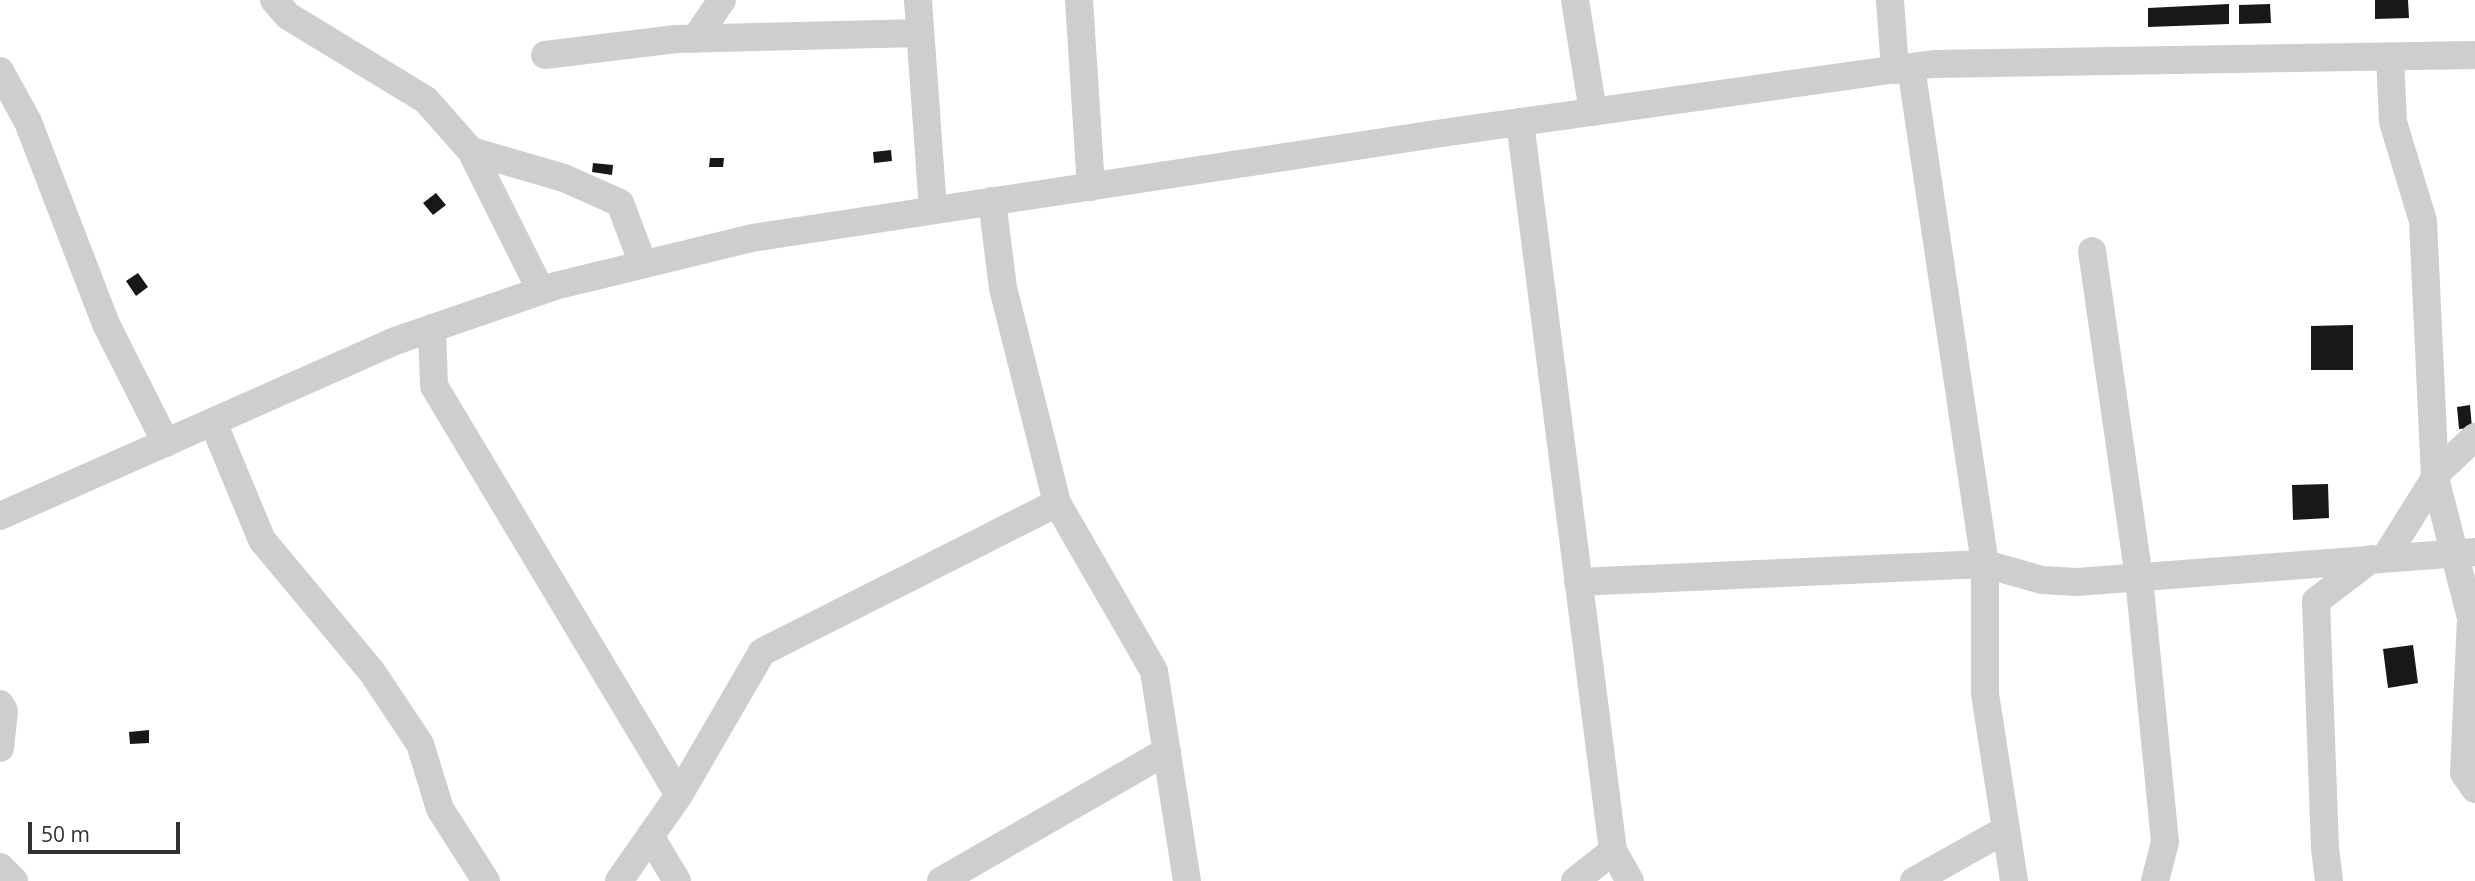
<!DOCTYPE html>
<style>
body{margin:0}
#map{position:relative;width:2475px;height:881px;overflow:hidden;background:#fff;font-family:"Open Sans",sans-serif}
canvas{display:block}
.scale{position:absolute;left:28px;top:822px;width:152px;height:32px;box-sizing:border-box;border:4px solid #313131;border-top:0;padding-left:9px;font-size:21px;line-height:24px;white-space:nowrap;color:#313131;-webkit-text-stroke:5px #fff;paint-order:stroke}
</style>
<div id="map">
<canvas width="2475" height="881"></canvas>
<div class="scale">50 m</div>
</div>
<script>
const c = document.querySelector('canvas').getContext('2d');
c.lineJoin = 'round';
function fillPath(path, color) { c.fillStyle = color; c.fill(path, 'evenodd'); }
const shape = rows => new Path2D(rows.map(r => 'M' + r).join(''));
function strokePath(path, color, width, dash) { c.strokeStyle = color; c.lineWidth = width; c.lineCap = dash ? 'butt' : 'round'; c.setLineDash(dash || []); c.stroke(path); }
fillPath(shape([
 [2375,0,2408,0,2409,18,2375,19],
 [2229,4,2229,24,2148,27,2148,8],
 [2270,4,2271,23,2239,24,2239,5],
 [891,150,892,161,874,163,873,152],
 [710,158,724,158,723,167,709,167],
 [593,163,613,165,612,175,592,172],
 [436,193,446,205,433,215,423,203],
 [138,273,148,287,136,296,126,281],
 [2353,325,2353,370,2311,370,2311,326],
 [2470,405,2472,428,2459,429,2457,407],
 [2328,484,2329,518,2293,520,2292,485],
 [2413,645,2418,683,2388,688,2383,649],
 [149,730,149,743,130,744,129,732]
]), '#181818');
strokePath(shape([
 [274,0,288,16,426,100,471,151,564,178,620,203,643,264],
 [918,0,933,210],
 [1079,0,1091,187],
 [1575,0,1593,112],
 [1890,0,1895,70],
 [695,39,722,0],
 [545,55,676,39,920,33],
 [2390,57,2393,122,2423,221,2435,478,2471,618,2464,773,2475,789],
 [1911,67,1985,564,1985,694,2014,881],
 [0,71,28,122,106,324,166,443],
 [1520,122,1613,851,1630,881],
 [471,151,541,291],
 [2092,251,2139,578,2165,842,2155,881],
 [432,328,434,386,679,795],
 [213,422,262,540,372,672,420,744,440,809,486,881],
 [1057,503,1154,671,1187,881],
 [0,516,395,341,555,286,752,238,1449,132,1933,64,2475,55],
 [2385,558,2440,470,2475,437],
 [1578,582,1985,564,2042,580,2077,582,2475,552],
 [0,704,4,711,0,748],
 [650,836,677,881],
 [0,867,14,881],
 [619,881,679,795,762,652,1057,503,1003,288,992,201],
 [941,881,1167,751],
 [1575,881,1613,851],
 [1914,881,2005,830],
 [2329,881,2325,848,2316,601,2371,559]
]), '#cecece', 28);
</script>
